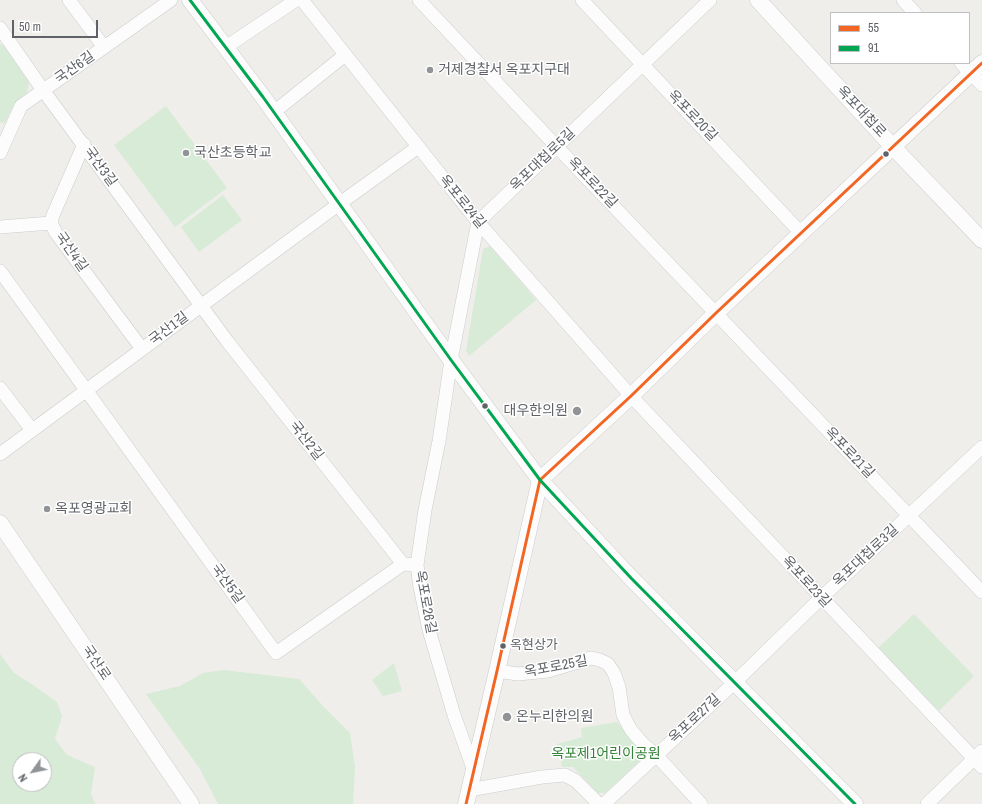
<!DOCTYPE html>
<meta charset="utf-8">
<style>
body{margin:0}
#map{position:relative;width:982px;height:804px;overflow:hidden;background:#efeeea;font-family:"Archivo Narrow",sans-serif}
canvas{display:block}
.legend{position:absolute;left:830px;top:12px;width:140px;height:52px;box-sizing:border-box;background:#fff;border:1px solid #bfc1c3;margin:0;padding:5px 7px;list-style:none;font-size:12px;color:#5f6368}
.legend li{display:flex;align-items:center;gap:8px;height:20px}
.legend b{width:20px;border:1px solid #bfc1c3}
.north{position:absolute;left:12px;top:752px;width:40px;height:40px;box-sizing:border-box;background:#fff;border:1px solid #bfc1c3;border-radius:50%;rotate:237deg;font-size:11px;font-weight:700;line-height:16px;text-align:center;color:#5f6368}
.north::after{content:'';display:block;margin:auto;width:14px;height:18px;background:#919496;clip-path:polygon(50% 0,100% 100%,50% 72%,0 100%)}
.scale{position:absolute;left:12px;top:20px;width:86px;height:18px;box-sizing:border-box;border:2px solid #5f6368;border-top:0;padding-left:5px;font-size:12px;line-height:14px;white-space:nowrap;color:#5f6368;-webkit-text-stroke:3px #fff;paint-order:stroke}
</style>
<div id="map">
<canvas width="982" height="804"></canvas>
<ul class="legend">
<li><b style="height:5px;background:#f26522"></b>55</li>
<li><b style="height:5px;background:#00a651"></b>91</li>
</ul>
<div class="north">N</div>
<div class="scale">50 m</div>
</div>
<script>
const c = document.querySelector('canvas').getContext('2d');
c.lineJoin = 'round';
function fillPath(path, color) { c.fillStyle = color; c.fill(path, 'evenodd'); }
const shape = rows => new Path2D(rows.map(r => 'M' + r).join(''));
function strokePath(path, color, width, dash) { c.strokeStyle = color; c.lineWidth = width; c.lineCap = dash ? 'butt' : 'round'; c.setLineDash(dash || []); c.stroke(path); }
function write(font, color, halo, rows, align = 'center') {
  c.font = font + ' "Archivo Narrow","Noto Sans KR",sans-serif'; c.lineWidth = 3; c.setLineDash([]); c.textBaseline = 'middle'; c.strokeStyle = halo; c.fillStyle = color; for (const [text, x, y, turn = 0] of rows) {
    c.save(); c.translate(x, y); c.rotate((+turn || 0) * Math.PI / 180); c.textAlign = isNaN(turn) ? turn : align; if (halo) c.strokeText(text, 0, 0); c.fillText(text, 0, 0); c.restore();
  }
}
fillPath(shape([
 [0,44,4,45,29,82,27,93,15,103,4,124,0,122],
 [166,106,227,188,175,227,114,145],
 [223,195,242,220,199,252,181,227],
 [490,246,536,300,469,356,466,351,483,249],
 [914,614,974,676,939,711,878,648],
 [0,654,14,673,30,683,57,702,62,716,55,739,67,755,95,767,91,794,95,804,0,804],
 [20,760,44,760,44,784,20,784],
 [394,663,402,691,383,696,372,680],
 [224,670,299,679,324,707,350,733,355,767,353,804,218,804,200,769,146,694,180,686,203,673],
 [617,722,640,750,641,760,605,793,598,793,573,767,562,767,557,744,582,737,581,728]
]), '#d8ebd6');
const minor = shape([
 [69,0,104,47],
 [302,0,478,222,631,396,982,767],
 [419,0,557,147,982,592],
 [582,0,801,233],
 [903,0,915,13],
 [0,28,43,90,227,341,403,564,417,565],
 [226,47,296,0],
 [961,63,982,85],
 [274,112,345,55],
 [84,144,53,215,51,223,56,233,142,349],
 [0,153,21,106,171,0],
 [0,227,51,223],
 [0,271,276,653,403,564],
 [0,388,32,430],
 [0,454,339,204,418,147],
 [497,671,518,674,548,671,591,658,600,660,608,664,614,673,619,687,623,715,631,730,643,744,656,755,701,804],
 [473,768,454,715,429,630,420,587,417,565,425,510,439,441,451,360,478,222,710,0],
 [469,790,542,777,565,775,576,781,599,804],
 [604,804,734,683,821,598,982,447],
 [927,804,982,751]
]);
const tertiary = shape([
 [190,0,263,97,451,360,540,480,631,578,855,804],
 [758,0,893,147,982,240],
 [0,523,191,804],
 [466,804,497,671,540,480,631,396,716,313,982,63]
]);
strokePath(minor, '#cbcccc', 14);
strokePath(tertiary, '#cbcccc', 17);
strokePath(minor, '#fdfcfc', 13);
strokePath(tertiary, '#fdfcfc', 16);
strokePath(shape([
 [466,804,497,671,540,480,631,396,716,313,982,63]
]), '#f26522', 3);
strokePath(shape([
 [190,0,263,97,451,360,540,480,631,578,855,804]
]), '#00a651', 3);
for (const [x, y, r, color] of [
 [430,70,4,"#919496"],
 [186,153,4,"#919496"],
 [886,154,3.5,"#5f6368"],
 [485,406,3.5,"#5f6368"],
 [577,411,5,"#919496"],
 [47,509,4,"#919496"],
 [503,646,3.5,"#5f6368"],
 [507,717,5,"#919496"]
]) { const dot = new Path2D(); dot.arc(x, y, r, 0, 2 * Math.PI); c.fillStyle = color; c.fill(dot); strokePath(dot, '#fff', 1.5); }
write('13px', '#5f6368', '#fff', [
 ["옥현상가",510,646]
], 'left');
write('14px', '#5f6368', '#fff', [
 ["국산6길",75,68,-35],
 ["옥포대첩로",861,112,47],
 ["옥포로20길",692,116,46],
 ["옥포대첩로5길",543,160,-44],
 ["국산3길",100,167,54],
 ["옥포로22길",592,183,46],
 ["옥포로24길",462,202,51],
 ["국산4길",71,252,55],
 ["국산1길",169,329,-37],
 ["국산2길",306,441,52],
 ["옥포로21길",849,453,46],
 ["옥포대첩로3길",866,556,-43],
 ["옥포로23길",806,582,47],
 ["국산5길",227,584,54],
 ["옥포로26길",425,602,79],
 ["국산로",96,663,56],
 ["옥포로25길",556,667,-11],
 ["옥포로27길",695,719,-43]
]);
write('14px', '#5f6368', '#fff', [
 ["거제경찰서 옥포지구대",438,70],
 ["국산초등학교",194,153],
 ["대우한의원",568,411,"right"],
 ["옥포영광교회",55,509],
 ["온누리한의원",516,717]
], 'left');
write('14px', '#348238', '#fff', [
 ["옥포제1어린이공원",606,754]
]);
</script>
